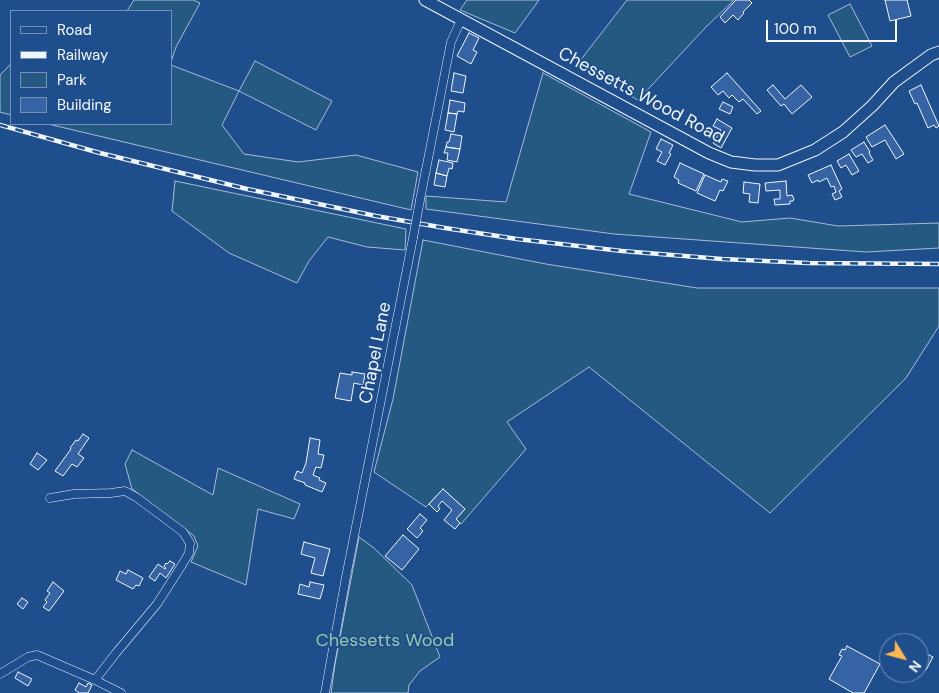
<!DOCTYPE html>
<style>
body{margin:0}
#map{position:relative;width:939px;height:693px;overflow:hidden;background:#1f4e8c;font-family:"DM Sans",sans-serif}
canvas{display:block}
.legend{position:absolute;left:10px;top:10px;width:162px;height:115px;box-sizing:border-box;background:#1f4e8c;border:1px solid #7391ba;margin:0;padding:6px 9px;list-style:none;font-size:15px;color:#f2f6ff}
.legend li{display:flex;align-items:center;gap:10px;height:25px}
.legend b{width:25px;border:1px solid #7391ba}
.north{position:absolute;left:879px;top:633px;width:50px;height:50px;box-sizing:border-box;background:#1f4e8c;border:1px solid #7391ba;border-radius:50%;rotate:127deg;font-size:14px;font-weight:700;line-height:20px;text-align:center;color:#f2f6ff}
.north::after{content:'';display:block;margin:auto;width:18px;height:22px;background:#ffb74d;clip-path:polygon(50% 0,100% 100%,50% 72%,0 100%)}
.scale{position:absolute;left:766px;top:20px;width:131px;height:22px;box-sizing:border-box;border:2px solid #f2f6ff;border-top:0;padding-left:6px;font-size:15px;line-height:18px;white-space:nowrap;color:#f2f6ff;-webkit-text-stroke:4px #1f4e8c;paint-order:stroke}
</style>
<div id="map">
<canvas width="939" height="693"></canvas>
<ul class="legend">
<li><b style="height:6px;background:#1f4e8c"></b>Road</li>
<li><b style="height:6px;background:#f2f6ff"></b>Railway</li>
<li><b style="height:14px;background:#245a82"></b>Park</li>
<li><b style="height:14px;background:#3563a3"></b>Building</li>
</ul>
<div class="north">N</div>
<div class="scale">100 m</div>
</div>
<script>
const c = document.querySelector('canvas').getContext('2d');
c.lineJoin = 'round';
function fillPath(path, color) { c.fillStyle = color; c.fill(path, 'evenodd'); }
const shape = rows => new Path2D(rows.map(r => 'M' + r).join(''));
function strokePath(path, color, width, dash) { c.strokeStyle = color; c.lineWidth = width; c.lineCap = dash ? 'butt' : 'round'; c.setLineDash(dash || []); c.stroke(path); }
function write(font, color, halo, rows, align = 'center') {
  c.font = font + ' "DM Sans",sans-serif'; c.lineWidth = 4; c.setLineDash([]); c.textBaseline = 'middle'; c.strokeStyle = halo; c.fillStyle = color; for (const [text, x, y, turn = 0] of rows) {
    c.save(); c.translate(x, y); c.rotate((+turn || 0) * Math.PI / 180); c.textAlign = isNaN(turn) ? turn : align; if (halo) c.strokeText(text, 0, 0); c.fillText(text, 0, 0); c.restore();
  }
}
const green = shape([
 [134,0,193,0,200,3,176,47,171,62,171,11,127,11,134,0],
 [467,0,539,0,515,33,460,10,467,0],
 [627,0,734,0,705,28,638,100,576,66,627,0],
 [850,4,872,46,850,57,828,15,850,4],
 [255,61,332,101,316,130,239,91,222,125,244,154,298,162,356,155,418,172,411,210,48,124,171,124,171,65,239,91,255,61],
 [10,65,11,66,11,115,0,112,0,75,10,65],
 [543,73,651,132,629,194,742,222,790,218,838,226,939,223,939,248,866,252,614,234,426,209,426,196,506,202,543,73],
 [175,181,406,229,405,250,367,247,328,237,309,261,297,283,229,253,172,211,175,181],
 [423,240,546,264,697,288,939,288,939,326,906,378,770,513,589,367,507,422,526,449,461,524,456,519,465,509,443,489,426,507,374,472,393,399,423,240],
 [132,450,213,495,218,468,300,504,294,519,258,509,246,585,191,562,198,546,194,536,132,489,125,464,132,450],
 [359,537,374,548,412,585,440,657,420,671,409,685,408,693,331,693,335,664,359,537]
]);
fillPath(green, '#245a82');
strokePath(green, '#a8bbd7', 1);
const building = shape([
 [736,0,749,0,752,3,743,12,744,13,738,20,733,15,725,23,720,17,736,0],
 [885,0,907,0,911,16,890,21,885,0],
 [469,33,479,38,473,50,477,52,471,64,457,56,469,33],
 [454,73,466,76,463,93,451,91,454,73],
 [727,73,761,111,757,114,743,99,739,102,732,95,729,98,723,91,718,95,711,87,727,73],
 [773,85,785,99,801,85,812,97,792,114,784,104,781,106,767,90,773,85],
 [921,85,939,126,936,128,934,125,928,128,917,103,915,104,909,91,921,85],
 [450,100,465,103,464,112,458,111,457,114,448,113,450,100],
 [723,102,733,107,730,114,719,109,723,102],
 [448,113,457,114,454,132,445,130,448,113],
 [717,119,732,128,721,148,713,143,721,130,713,126,717,119],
 [885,125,904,154,896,159,885,140,872,147,866,137,885,125],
 [451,134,462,136,460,149,446,147,447,142,449,142,451,134],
 [661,139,673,145,669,153,671,154,665,165,657,161,662,152,656,149,661,139],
 [864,142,870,152,869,153,873,160,868,163,862,154,856,157,851,150,864,142],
 [446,147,460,149,457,162,447,160,448,153,444,153,446,147],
 [849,154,859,171,852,175,846,165,841,168,837,161,849,154],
 [439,160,453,163,452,169,449,168,447,176,436,173,439,160],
 [680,163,704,174,696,191,678,183,679,180,674,177,680,163],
 [831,165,842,189,839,191,842,197,835,200,832,194,836,192,834,186,831,187,827,178,819,182,818,180,812,183,808,175,831,165],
 [436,173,447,176,445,187,434,185,436,173],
 [705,175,721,182,722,179,728,181,723,191,720,190,715,201,697,193,705,175],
 [786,181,787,196,792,195,794,199,793,201,790,201,790,204,775,205,774,199,780,199,780,190,766,191,765,183,786,181],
 [744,182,760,184,758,203,749,202,750,194,743,193,744,182],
 [352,372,365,374,363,385,354,383,351,401,335,398,340,373,352,375,352,372],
 [83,434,89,438,78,454,84,458,77,467,72,464,63,476,55,471,71,449,70,448,76,440,78,441,83,434],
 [310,438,320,440,318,454,324,455,321,468,316,467,313,475,320,478,319,480,326,483,322,492,305,485,305,483,294,479,297,471,302,473,306,463,310,438],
 [37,453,47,460,38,470,30,464,37,453],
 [443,489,465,509,456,519,460,523,455,529,444,520,452,510,442,501,438,506,440,509,437,512,429,504,443,489],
 [420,514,427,520,420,528,423,531,417,538,407,529,420,514],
 [403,535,419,549,402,570,385,556,403,535],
 [304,542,330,549,323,576,311,573,315,558,301,554,304,542],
 [170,561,175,564,166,578,160,573,155,581,149,577,158,564,165,569,166,568,164,566,166,563,167,564,170,561],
 [128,570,143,578,139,586,136,585,133,589,116,580,120,571,126,574,128,570],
 [53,582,64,591,49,611,43,607,47,602,45,600,50,593,47,591,53,582],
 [310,582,324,585,320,599,298,594,300,584,309,587,310,582],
 [22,598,28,602,23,609,17,604,22,598],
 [847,646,880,664,864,693,853,693,829,679,842,656,839,655,842,649,845,650,847,646],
 [919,650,933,657,926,670,919,666,919,650],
 [18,672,32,679,28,686,15,678,18,672],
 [79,683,86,687,88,683,92,685,88,693,79,693,75,690,79,683]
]);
fillPath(building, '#3563a3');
strokePath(building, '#f2f6ff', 1);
const street = shape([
 [420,200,451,42,461,20],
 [50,498,74,494,111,493,125,491,136,497,183,532,190,543,189,553,182,565,157,604,116,653,95,680],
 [0,674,28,657,37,655,95,680,121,693],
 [325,693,346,577,413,238]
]);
const secondary = shape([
 [425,0,709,153,731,162,755,165,778,165,815,150,843,132,872,106,894,82,931,55,939,52]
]);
strokePath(street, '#f2f6ff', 9);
strokePath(secondary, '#f2f6ff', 13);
strokePath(street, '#1f4e8c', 8);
strokePath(secondary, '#1f4e8c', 11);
const rail = shape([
 [0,125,100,153,247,189,376,216,445,228,517,239,622,251,722,259,808,263,939,264]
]);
strokePath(rail, '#f2f6ff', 4.5);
strokePath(rail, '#1f4e8c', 2.5, [8]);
const streetBridge = shape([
 [413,238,420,200]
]);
strokePath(streetBridge, '#f2f6ff', 9, []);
strokePath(streetBridge, '#1f4e8c', 8);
write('18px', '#f2f6ff', '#1f4e8c', [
 ["Chessetts Wood Road",641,96,28],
 ["Chapel Lane",376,353,-79]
]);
write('18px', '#97c8a6', '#1f4e8c', [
 ["Chessetts Wood",385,641]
]);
</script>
